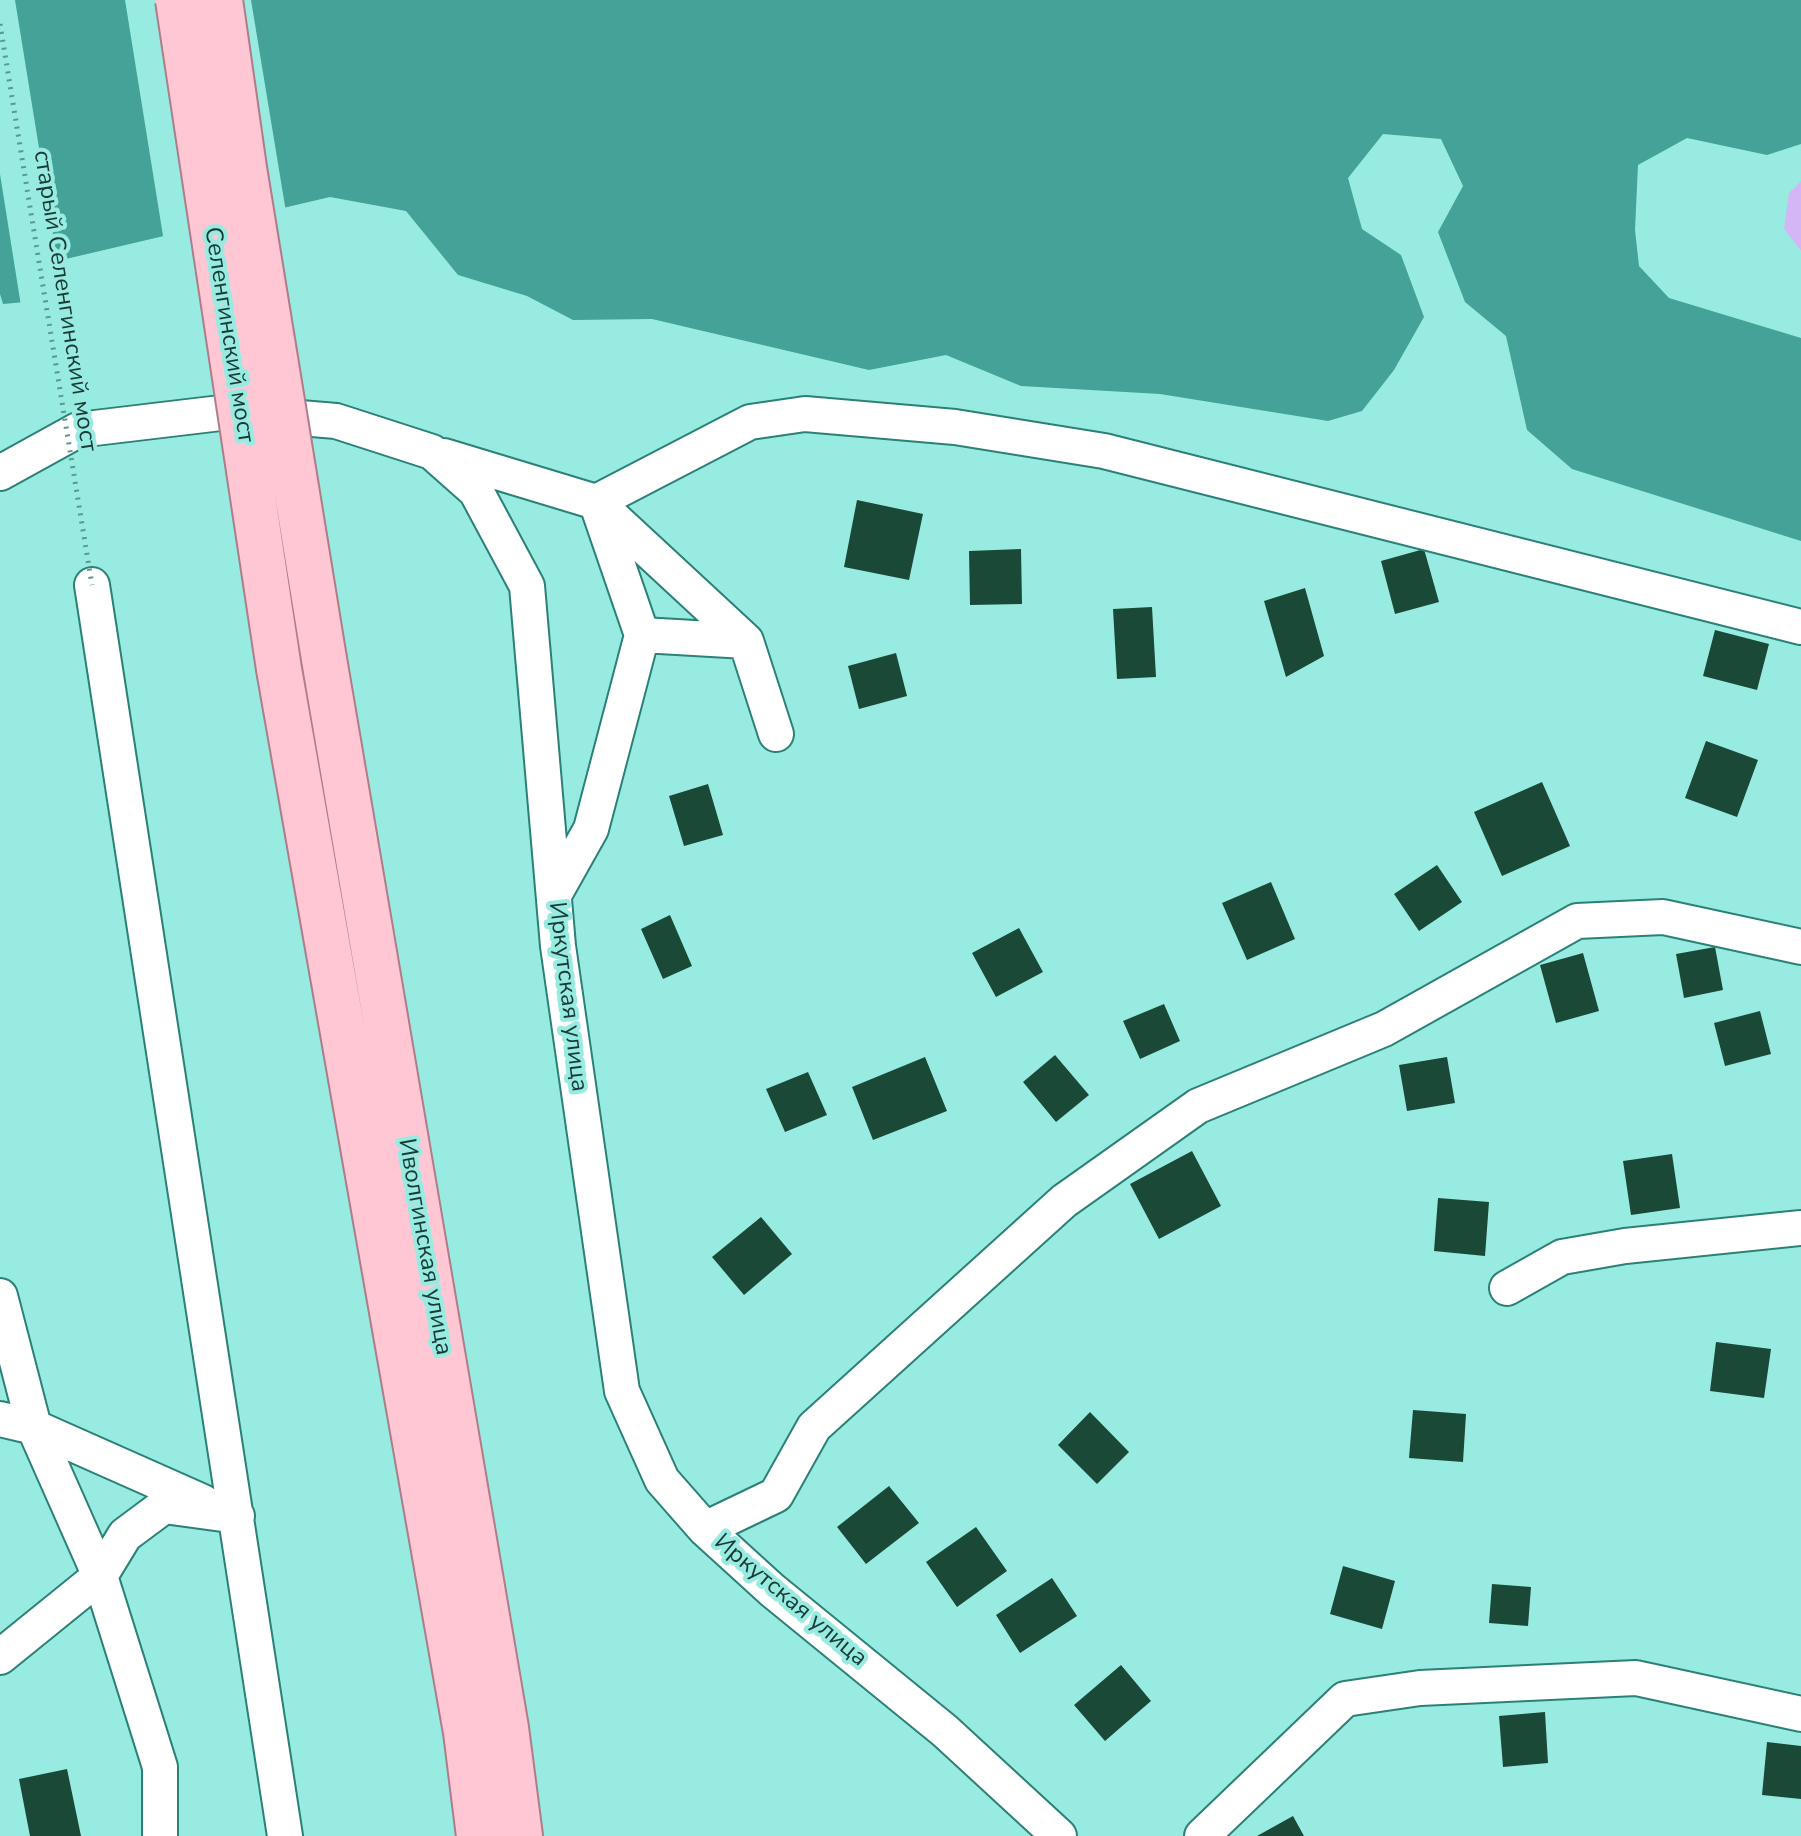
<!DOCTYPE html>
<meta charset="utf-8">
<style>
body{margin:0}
canvas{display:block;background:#98ebe0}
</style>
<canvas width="1801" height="1836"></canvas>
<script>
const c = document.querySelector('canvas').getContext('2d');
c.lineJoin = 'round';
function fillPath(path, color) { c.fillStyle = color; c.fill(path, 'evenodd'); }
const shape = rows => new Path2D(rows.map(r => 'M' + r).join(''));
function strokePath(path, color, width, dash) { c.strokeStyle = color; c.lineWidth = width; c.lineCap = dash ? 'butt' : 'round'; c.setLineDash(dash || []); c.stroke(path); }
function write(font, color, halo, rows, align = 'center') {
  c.font = font + ' "Nunito Sans",sans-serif'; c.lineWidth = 8; c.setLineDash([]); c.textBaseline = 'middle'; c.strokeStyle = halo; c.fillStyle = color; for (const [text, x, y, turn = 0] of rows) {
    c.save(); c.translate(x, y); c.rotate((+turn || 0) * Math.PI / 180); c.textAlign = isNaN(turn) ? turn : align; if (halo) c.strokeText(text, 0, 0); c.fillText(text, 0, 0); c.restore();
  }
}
fillPath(shape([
 [1801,181,1801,251,1784,229,1789,193]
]), '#d4b6f6');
fillPath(shape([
 [0,0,1801,0,1801,144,1767,155,1687,138,1638,165,1635,230,1639,266,1669,298,1801,338,1801,541,1572,469,1527,430,1506,336,1465,302,1438,232,1463,186,1441,139,1383,134,1348,178,1362,229,1401,255,1424,317,1394,370,1362,411,1328,421,1160,394,1021,386,946,355,869,370,652,319,573,320,527,296,458,275,406,211,330,197,53,262,47,300,3,304,0,294]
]), '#44a298');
fillPath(shape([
 [0,0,15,0,58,265,47,304,21,306,0,174],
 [125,0,251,0,286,212,164,242]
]), '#98ebe0');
fillPath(shape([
 [857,500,923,514,909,580,844,567],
 [1021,549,1022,604,970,605,969,551],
 [1424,549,1439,602,1395,614,1381,561],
 [1305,588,1324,656,1286,677,1264,601],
 [1152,607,1156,677,1117,679,1113,609],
 [1715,630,1769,644,1757,690,1703,676],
 [896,653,907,696,859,709,848,666],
 [1706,741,1758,760,1737,817,1685,798],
 [1542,782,1570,846,1502,876,1474,812],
 [708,784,723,835,684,846,669,796],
 [1437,865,1462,902,1419,931,1394,894],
 [1271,882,1295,939,1247,960,1222,903],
 [670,915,692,966,663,979,641,929],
 [1019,928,1043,972,996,997,972,953],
 [1715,947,1723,990,1684,998,1676,954],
 [1583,953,1599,1011,1556,1023,1540,965],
 [1164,1004,1180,1041,1140,1059,1123,1021],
 [1760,1011,1771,1054,1725,1066,1714,1023],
 [1055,1055,1089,1095,1056,1122,1023,1082],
 [925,1057,947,1111,873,1140,852,1087],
 [1447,1057,1455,1103,1407,1111,1399,1065],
 [808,1072,827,1115,785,1132,766,1089],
 [1192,1151,1221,1206,1159,1239,1130,1184],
 [1672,1154,1680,1208,1631,1215,1623,1161],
 [1438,1198,1489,1202,1485,1256,1434,1251],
 [761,1217,792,1254,744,1295,712,1257],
 [1716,1342,1771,1349,1764,1398,1710,1391],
 [1413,1410,1466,1414,1463,1462,1409,1458],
 [1090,1412,1129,1452,1097,1484,1058,1445],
 [889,1486,919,1523,866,1564,837,1527],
 [976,1527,1007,1571,957,1607,926,1562],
 [1343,1566,1395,1581,1382,1629,1330,1614],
 [1052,1578,1077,1616,1020,1653,996,1615],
 [1492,1584,1531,1587,1528,1626,1489,1623],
 [1121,1665,1151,1701,1105,1741,1074,1705],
 [1545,1712,1548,1763,1503,1767,1499,1716],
 [1767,1742,1801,1746,1801,1799,1762,1795],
 [67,1769,81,1836,30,1836,19,1779],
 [1293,1816,1304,1836,1257,1836]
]), '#1a4937');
const minor = shape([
 [444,456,596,502,746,641,776,734],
 [0,473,78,430,229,412,336,421,432,452,476,491,527,586,558,946,622,1391,662,1480,705,1529,772,1590,945,1731,1059,1836],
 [596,502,750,422,805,414,955,427,1104,451,1801,627],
 [92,585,285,1836],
 [642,635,746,641],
 [554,895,591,829,642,635,598,507],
 [1507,1288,1562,1257,1625,1246,1801,1228],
 [0,1296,34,1427,100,1576,160,1767,160,1836],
 [0,1419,34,1427,203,1502],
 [705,1529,776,1495,814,1427,1064,1201,1198,1106,1384,1029,1577,921,1663,917,1801,947],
 [0,1657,100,1576,125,1535,164,1506,237,1516],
 [1202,1836,1345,1699,1420,1688,1636,1678,1801,1714]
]);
const major = shape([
 [324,659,506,1728,520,1836],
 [279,669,466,1732,479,1836]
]);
strokePath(minor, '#2b8178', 38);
strokePath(major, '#ad7d89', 48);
strokePath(minor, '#fff', 34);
strokePath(major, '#fec7d3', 44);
const majorBridge = shape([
 [178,0,279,669],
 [220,0,244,168,324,659]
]);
strokePath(majorBridge, '#ad7d89', 48, []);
strokePath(shape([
 [0,24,92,585]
]), '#5b9890', 5, [2, 6]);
strokePath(majorBridge, '#fec7d3', 44);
write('24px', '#183b37', '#98ebe0', [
 ["старый Селенгинский мост",64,301,81],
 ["Селенгинский мост",228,335,81],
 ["Иркутская улица",567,997,83],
 ["Иволгинская улица",424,1247,80],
 ["Иркутская улица",790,1601,40]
]);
</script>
